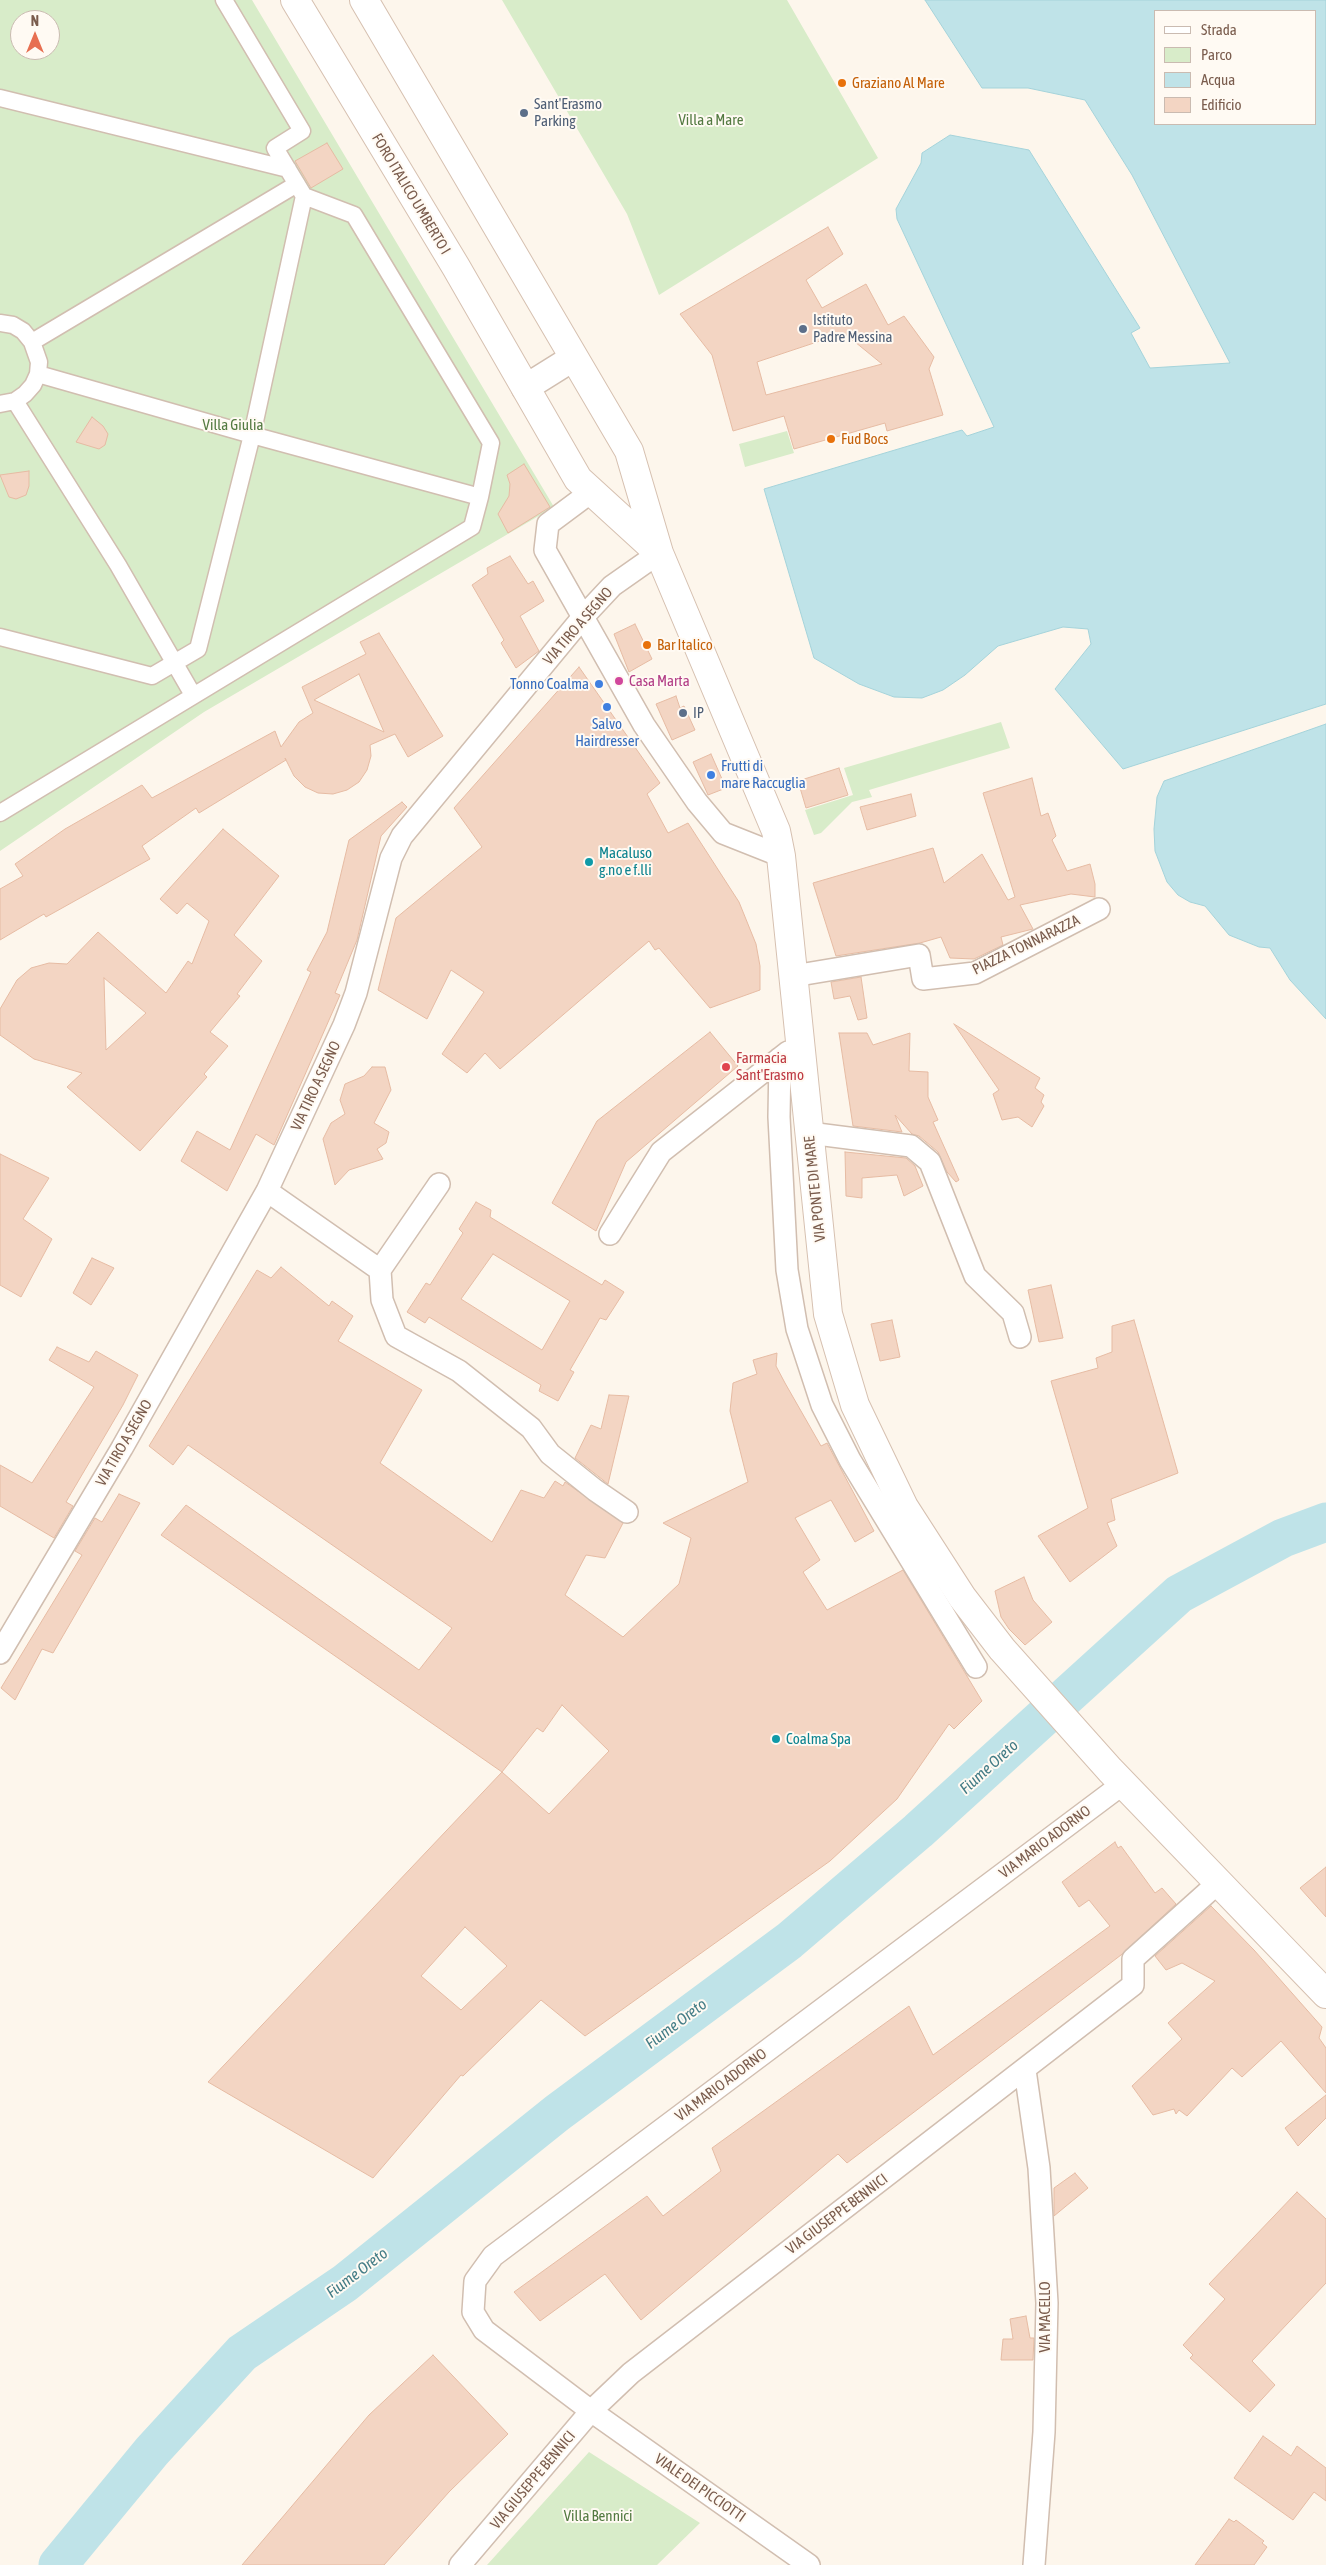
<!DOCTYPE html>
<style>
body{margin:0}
#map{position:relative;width:1326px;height:2565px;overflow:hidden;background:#fdf6ec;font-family:"Asap Condensed",sans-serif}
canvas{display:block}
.legend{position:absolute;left:1154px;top:10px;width:162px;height:115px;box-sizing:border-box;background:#fffaf3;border:1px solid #cabbb1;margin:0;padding:6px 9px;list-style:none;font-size:15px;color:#7a5c4d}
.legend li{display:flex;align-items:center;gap:10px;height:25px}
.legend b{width:25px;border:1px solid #cabbb1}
.north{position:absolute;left:10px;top:10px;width:50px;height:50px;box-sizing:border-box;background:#fffaf3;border:1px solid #cabbb1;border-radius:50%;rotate:0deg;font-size:14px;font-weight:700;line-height:20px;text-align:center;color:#7a5c4d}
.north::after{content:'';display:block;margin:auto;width:18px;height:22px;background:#e76f51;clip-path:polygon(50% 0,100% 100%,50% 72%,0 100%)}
</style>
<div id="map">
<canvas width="1326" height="2565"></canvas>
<ul class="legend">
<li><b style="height:6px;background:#fff"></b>Strada</li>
<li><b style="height:14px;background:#d8ecc9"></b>Parco</li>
<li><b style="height:14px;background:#bfe3e8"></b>Acqua</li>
<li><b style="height:14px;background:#f3d5c3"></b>Edificio</li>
</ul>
<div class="north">N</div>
</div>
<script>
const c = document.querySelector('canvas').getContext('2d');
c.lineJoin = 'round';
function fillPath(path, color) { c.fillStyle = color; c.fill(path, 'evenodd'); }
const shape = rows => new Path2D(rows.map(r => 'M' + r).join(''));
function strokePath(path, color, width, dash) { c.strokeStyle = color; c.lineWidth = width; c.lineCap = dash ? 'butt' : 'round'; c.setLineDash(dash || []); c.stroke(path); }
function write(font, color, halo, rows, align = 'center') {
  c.font = font + ' "Asap Condensed",sans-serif'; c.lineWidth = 4; c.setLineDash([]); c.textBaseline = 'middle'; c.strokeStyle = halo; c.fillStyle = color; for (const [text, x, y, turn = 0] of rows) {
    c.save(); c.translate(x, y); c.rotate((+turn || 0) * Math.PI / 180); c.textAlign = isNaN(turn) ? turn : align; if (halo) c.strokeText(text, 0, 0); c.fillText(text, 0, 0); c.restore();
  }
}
fillPath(shape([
 [0,0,252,0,554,507,204,712,0,851],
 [20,20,50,20,50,50,20,50],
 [502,0,787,0,878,158,659,295,627,214],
 [787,431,794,453,745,467,739,444],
 [1001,722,1010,748,869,790,872,797,852,802,821,833,814,835,805,810,853,795,844,768],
 [589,2452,700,2523,657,2565,487,2565]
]), '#d8ecc9');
const water = shape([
 [925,0,1326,0,1326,704,1123,769,1055,689,1091,644,1088,629,1063,627,998,646,965,675,943,690,922,698,894,697,859,684,814,658,764,489,962,430,967,436,994,427,897,219,896,209,921,163,922,153,950,135,1029,150,1140,328,1131,333,1150,368,1230,363,1132,175,1085,100,1028,88,982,88,925,0],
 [1155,11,1315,11,1315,124,1155,124,1155,11],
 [1326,724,1326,1019,1290,980,1270,948,1259,947,1229,935,1205,906,1190,902,1178,895,1167,882,1155,851,1154,829,1157,797,1164,781,1326,724]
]);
fillPath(water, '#bfe3e8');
strokePath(water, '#a5d3da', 1);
strokePath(shape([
 [58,2565,152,2451,242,2353,345,2283,557,2113,789,1941,918,1831,1179,1594,1283,1538,1326,1522]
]), '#bfe3e8', 39);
const building = shape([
 [327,143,343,169,311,188,295,161,327,143],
 [828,227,843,254,806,280,822,308,866,284,888,325,904,316,934,357,929,369,943,415,887,431,885,423,794,449,784,416,733,431,712,355,680,314,828,227],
 [844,333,882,364,766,395,757,362,844,333],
 [92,417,103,426,108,434,105,445,99,449,76,442,92,417],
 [524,464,550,507,508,533,498,514,509,496,510,484,507,475,524,464],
 [29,471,29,486,26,495,16,499,9,497,0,475,29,471],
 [510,556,528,584,533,581,544,601,520,616,539,651,516,668,501,643,504,640,472,585,488,574,487,568,510,556],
 [635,624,652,659,629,672,614,634,635,624],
 [379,633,443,736,408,757,395,734,370,745,371,756,367,770,359,782,347,790,333,794,318,793,305,787,294,776,285,758,286,760,199,813,196,808,142,846,150,859,46,917,44,914,0,940,0,889,23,876,15,864,65,829,142,785,152,798,275,731,281,747,299,722,313,713,302,687,366,654,360,642,379,633],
 [359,674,384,732,314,700,359,674],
 [579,667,660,783,647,794,668,833,688,823,739,902,756,944,760,966,760,990,710,1008,659,948,655,950,649,941,500,1069,485,1053,467,1073,442,1054,484,992,451,970,427,1019,378,990,396,918,482,847,454,808,579,667],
 [676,696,680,708,684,706,695,730,672,740,656,704,676,696],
 [711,754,726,788,708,795,693,762,711,754],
 [839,768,848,795,806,808,798,781,839,768],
 [1032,778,1041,816,1048,813,1056,836,1052,840,1067,871,1090,864,1095,884,1095,897,1071,894,1020,905,1033,929,1001,937,1003,945,974,959,950,958,941,937,920,943,836,956,813,883,933,848,944,883,982,854,1008,900,1015,897,983,793,1032,778],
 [911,794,916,816,867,830,860,807,911,794],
 [402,802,407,807,381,836,357,940,335,993,340,995,274,1145,256,1134,227,1191,181,1161,197,1131,230,1150,311,972,307,970,327,932,349,840,402,802],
 [223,829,279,876,234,935,262,961,237,994,240,996,210,1032,228,1046,204,1074,207,1077,140,1151,67,1087,82,1073,34,1059,0,1035,0,1009,17,980,31,968,49,963,67,964,98,932,166,993,188,961,192,964,209,921,187,903,177,914,160,899,223,829],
 [104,978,146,1013,106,1050,104,978],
 [861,977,867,1018,858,1020,850,996,834,999,831,982,861,977],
 [954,1024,1040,1078,1035,1088,1044,1095,1041,1102,1044,1106,1032,1127,1018,1117,1002,1120,993,1094,999,1090,954,1024],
 [710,1032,738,1066,626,1162,596,1231,552,1203,597,1121,710,1032],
 [839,1033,867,1033,873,1045,910,1033,909,1071,928,1072,928,1097,938,1120,933,1122,959,1180,956,1182,947,1172,938,1152,919,1136,912,1134,895,1115,902,1132,853,1126,839,1033],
 [372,1067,385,1067,391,1090,374,1123,389,1132,386,1143,377,1149,383,1159,349,1170,335,1185,323,1139,331,1123,345,1114,340,1100,345,1084,364,1076,372,1067],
 [845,1152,906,1158,915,1166,923,1186,904,1196,897,1175,862,1178,862,1198,846,1196,845,1152],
 [0,1154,49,1178,23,1219,52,1239,21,1297,0,1285,0,1154],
 [476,1202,491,1210,490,1217,602,1285,605,1280,624,1292,606,1320,600,1318,570,1370,574,1372,558,1401,539,1391,541,1385,429,1317,425,1323,407,1312,426,1283,430,1285,463,1233,459,1229,476,1202],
 [493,1254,570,1301,542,1350,461,1299,493,1254],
 [92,1258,114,1268,91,1305,73,1293,92,1258],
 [281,1267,329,1306,332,1301,353,1316,338,1341,422,1390,380,1463,492,1542,521,1490,544,1498,555,1481,563,1486,565,1482,623,1523,605,1558,586,1555,565,1595,623,1637,679,1584,691,1538,663,1523,748,1482,730,1411,733,1383,757,1374,753,1360,777,1353,776,1366,785,1383,821,1446,827,1443,874,1531,855,1542,831,1500,795,1518,820,1560,803,1572,827,1610,903,1570,982,1701,954,1729,949,1724,897,1799,830,1861,585,2036,541,2000,463,2076,461,2075,373,2178,208,2082,502,1772,161,1535,186,1505,419,1670,452,1628,188,1445,173,1465,149,1446,257,1270,271,1278,281,1267],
 [562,1705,609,1751,549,1814,502,1772,537,1728,543,1732,562,1705],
 [465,1927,507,1966,461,2010,421,1976,465,1927],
 [1051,1285,1063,1338,1039,1342,1028,1290,1051,1285],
 [892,1320,900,1357,880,1361,871,1324,892,1320],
 [1134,1320,1178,1473,1111,1499,1115,1520,1107,1523,1117,1546,1070,1582,1038,1536,1088,1508,1051,1381,1098,1368,1096,1358,1112,1352,1112,1326,1134,1320],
 [57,1347,89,1362,96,1351,138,1375,123,1405,66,1502,73,1506,54,1538,0,1506,0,1465,32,1483,94,1387,49,1360,57,1347],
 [609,1395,629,1396,608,1484,575,1458,591,1425,601,1429,609,1395],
 [119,1494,140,1503,53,1653,42,1649,15,1700,1,1688,82,1555,75,1551,95,1518,102,1522,119,1494],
 [1024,1577,1033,1600,1052,1622,1025,1645,1009,1629,1001,1617,995,1591,1024,1577],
 [1115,1842,1118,1848,1121,1846,1155,1893,1162,1888,1176,1904,1121,1955,847,2163,838,2154,641,2320,605,2274,540,2321,514,2292,647,2196,663,2216,721,2171,712,2148,909,2006,933,2055,1110,1926,1089,1900,1079,1907,1062,1882,1115,1842],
 [1326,1867,1326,1917,1300,1888,1326,1867],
 [1211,1906,1254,1950,1322,2027,1319,2038,1326,2048,1326,2093,1281,2041,1242,2077,1232,2068,1187,2116,1179,2110,1176,2114,1174,2109,1153,2115,1132,2086,1182,2039,1168,2023,1215,1981,1182,1963,1166,1970,1155,1956,1211,1906],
 [1326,2095,1326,2118,1298,2146,1285,2128,1326,2095],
 [1075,2173,1088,2188,1054,2216,1054,2188,1075,2173],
 [1297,2192,1326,2219,1326,2283,1252,2361,1275,2385,1250,2412,1190,2358,1193,2355,1183,2345,1225,2299,1209,2284,1297,2192],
 [1026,2316,1030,2338,1034,2338,1033,2360,1001,2360,1003,2339,1013,2339,1010,2319,1026,2316],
 [433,2355,508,2434,449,2492,384,2565,242,2565,369,2415,433,2355],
 [1263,2436,1291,2456,1297,2446,1326,2468,1326,2501,1314,2492,1293,2520,1234,2478,1263,2436],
 [1229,2519,1234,2522,1236,2520,1264,2541,1262,2543,1267,2547,1254,2565,1195,2565,1229,2519]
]);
fillPath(building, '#f3d5c3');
strokePath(building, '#e6bba3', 1);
const pedestrian = shape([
 [224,0,302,131,275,148,304,196,354,215,491,443,480,497],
 [0,98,288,169],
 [0,323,13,325,23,331,32,342,39,362,38,374,33,385,25,394,15,401,0,404],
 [32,342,297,184],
 [15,401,118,565,193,695],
 [0,637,152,676,198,649,252,435,304,196],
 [0,813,472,527,480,497,252,435,38,374]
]);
const minor = shape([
 [591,492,548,524,545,550,644,725,697,802,723,833,781,856],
 [793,976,919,955,923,979,975,973,1099,909],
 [780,1058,779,1117,787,1270,797,1329,822,1405,850,1460,976,1667],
 [809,1133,911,1146,930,1162,975,1276,1013,1313,1020,1337],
 [267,1191,380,1270,382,1300,396,1336,459,1371,531,1428,550,1454,595,1490,627,1512],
 [610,1234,661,1152,788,1052],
 [380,1270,439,1184],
 [0,1653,122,1448,267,1191,344,1025,356,993,391,858,402,836,583,617,612,586,659,553],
 [1025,2070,1039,2168,1047,2303,1044,2432,1034,2565],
 [460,2565,591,2411,631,2373,1133,1985,1133,1959,1219,1882],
 [809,2565,591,2411,484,2330,473,2312,475,2281,493,2256,1124,1783]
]);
const tertiary = shape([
 [525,388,573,358]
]);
const secondary = shape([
 [295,0,456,267,578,479,659,553],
 [364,0,629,451,659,553,776,831,781,856,828,1314,855,1405,904,1507,962,1597,1002,1649,1110,1770,1326,1994]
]);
strokePath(pedestrian, '#d1beb0', 19);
strokePath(minor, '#d1beb0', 24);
strokePath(tertiary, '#d1beb0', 29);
strokePath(secondary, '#d6c0b0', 30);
strokePath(pedestrian, '#fff', 16);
strokePath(minor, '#fff', 21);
strokePath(tertiary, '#fff', 26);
strokePath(secondary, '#fff', 28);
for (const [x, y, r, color] of [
 [842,83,5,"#e8710a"],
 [524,113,5,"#5c6f8a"],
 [803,329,5,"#5c6f8a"],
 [831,439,5,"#e8710a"],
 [647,645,5,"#e8710a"],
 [619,681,5,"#d1479c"],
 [599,684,5,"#3f7fe0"],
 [607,707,5,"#3f7fe0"],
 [683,713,5,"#5c6f8a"],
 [711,775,5,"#3f7fe0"],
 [589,862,5,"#0f9aa8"],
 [726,1067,5,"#e0444e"],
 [776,1739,5,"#0f9aa8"]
]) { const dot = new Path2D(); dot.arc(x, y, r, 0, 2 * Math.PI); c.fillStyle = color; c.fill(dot); strokePath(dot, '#fffaf3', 2); }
write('15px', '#c56008', '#fffaf3', [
 ["Graziano Al Mare",852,83],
 ["Fud Bocs",841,439],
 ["Bar Italico",657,645]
], 'left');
write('15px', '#4e5e75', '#fffaf3', [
 ["Sant'Erasmo",534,104],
 ["Parking",534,121],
 ["Istituto",813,320],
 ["Padre Messina",813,337],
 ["IP",693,713]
], 'left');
write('15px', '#537a41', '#fffaf3', [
 ["Villa a Mare",711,120],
 ["Villa Giulia",233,425],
 ["Villa Bennici",598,2516]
]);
write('15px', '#7a5c4d', '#fffaf3', [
 ["FORO ITALICO UMBERTO I",411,194,59],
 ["VIA TIRO A SEGNO",578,626,-49],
 ["PIAZZA TONNARAZZA",1026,945,-26],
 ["VIA TIRO A SEGNO",316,1086,-65],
 ["VIA PONTE DI MARE",815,1189,-96],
 ["VIA TIRO A SEGNO",124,1443,-60],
 ["VIA MARIO ADORNO",1045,1842,-37],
 ["VIA MARIO ADORNO",721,2085,-37],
 ["VIA GIUSEPPE BENNICI",837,2214,-37],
 ["VIA MACELLO",1045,2317,-90],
 ["VIA GIUSEPPE BENNICI",533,2480,-50],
 ["VIALE DEI PICCIOTTI",700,2488,35]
]);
write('15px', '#b23c85', '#fffaf3', [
 ["Casa Marta",629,681]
], 'left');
write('15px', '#366cbe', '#fffaf3', [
 ["Tonno Coalma",589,684],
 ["Salvo",607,724,"center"],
 ["Hairdresser",607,741,"center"],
 ["Frutti di",721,766,"left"],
 ["mare Raccuglia",721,783,"left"]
], 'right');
write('15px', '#0d838f', '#fffaf3', [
 ["Macaluso",599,853],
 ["g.no e f.lli",599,870],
 ["Coalma Spa",786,1739]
], 'left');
write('15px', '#be3a42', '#fffaf3', [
 ["Farmacia",736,1058],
 ["Sant'Erasmo",736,1075]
], 'left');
write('italic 16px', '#437c86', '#fffaf3', [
 ["Fiume Oreto",989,1767,-42],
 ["Fiume Oreto",676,2024,-37],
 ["Fiume Oreto",357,2273,-37]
]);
</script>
